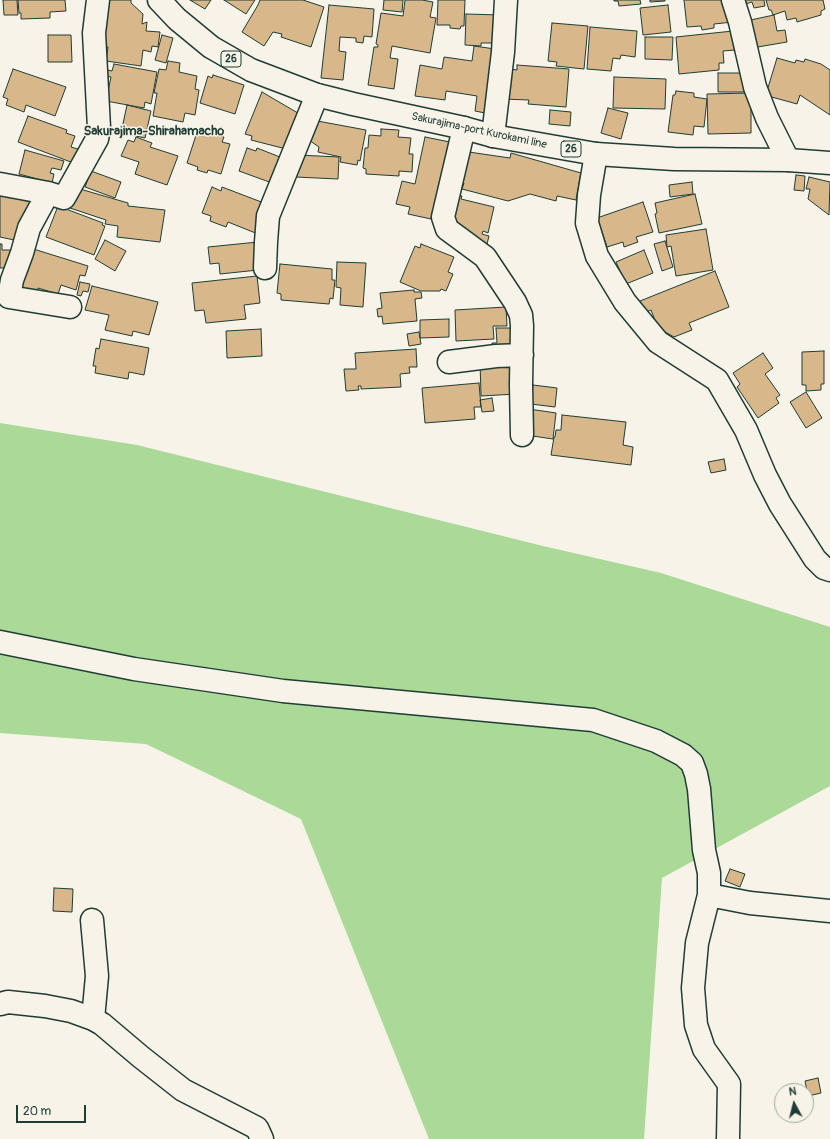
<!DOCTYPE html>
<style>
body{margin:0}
#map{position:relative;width:830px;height:1139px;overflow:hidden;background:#f7f3e8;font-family:Pangolin,sans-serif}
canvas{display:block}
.north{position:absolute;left:774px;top:1083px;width:40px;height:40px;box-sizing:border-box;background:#f7f3e8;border:1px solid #a1aaa0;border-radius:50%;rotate:353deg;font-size:11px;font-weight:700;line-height:16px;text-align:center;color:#1f3d34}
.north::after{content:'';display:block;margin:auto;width:14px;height:18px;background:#1f3d34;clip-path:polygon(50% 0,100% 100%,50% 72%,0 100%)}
.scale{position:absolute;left:16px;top:1105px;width:70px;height:18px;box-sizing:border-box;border:2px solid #1f3d34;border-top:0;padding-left:5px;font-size:12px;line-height:14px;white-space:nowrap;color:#1f3d34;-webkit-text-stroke:3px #f7f3e8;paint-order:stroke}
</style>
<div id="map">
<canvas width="830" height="1139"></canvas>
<div class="north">N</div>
<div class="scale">20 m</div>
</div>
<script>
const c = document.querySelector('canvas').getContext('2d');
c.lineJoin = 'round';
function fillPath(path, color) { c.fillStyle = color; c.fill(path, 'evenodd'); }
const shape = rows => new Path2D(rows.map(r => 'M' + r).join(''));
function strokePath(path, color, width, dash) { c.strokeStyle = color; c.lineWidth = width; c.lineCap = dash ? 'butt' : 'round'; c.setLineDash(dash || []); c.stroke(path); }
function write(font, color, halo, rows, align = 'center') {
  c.font = font + ' Pangolin,sans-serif'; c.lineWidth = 3; c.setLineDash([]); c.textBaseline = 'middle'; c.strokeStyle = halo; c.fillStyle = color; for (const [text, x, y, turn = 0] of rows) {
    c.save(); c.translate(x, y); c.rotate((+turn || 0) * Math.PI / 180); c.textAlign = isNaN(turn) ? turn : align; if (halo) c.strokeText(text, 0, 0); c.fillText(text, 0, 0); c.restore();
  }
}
fillPath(shape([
 [0,423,137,445,543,546,661,573,830,627,830,786,662,878,644,1139,429,1139,301,819,146,744,0,733]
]), '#aad998');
const building = shape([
 [3,0,17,0,18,15,4,15,3,0],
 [18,0,65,0,66,11,50,12,50,18,21,19,21,13,19,13,18,0],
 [105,0,131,0,131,3,143,14,142,24,147,22,146,31,160,32,158,47,152,46,151,52,143,50,141,66,106,61,108,47,103,46,105,0],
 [190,0,211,0,205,9,190,0],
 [224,0,255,0,246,14,224,0],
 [260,0,303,0,324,7,311,47,281,37,282,34,273,32,264,46,242,32,258,5,260,0],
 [384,0,403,0,402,12,383,10,384,0],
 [405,0,422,0,433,2,430,17,436,18,430,53,392,46,390,58,398,59,394,89,368,85,374,47,378,47,378,45,376,44,381,13,403,16,405,0],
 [438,0,465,0,464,26,461,26,460,29,450,28,450,25,437,25,438,0],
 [614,0,640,0,641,4,619,6,618,1,614,1,614,0],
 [650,0,665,0,665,1,650,2,650,0],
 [684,0,726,0,733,22,714,24,714,28,702,30,701,26,687,27,684,0],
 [741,0,764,0,765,6,754,8,752,2,742,5,741,0],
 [766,0,823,0,825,9,821,11,821,15,797,22,796,18,787,20,785,11,773,15,771,10,769,10,766,0],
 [329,5,374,9,372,37,364,36,363,43,356,42,356,38,340,37,339,51,346,52,343,80,321,78,329,5],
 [668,5,671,32,643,35,640,8,668,5],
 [466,14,500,15,498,43,481,43,481,46,465,45,466,14],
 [774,15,777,31,785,30,787,42,752,48,746,21,774,15],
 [552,23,588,26,584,69,556,66,557,62,548,61,552,23],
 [590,27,637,31,635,57,621,55,620,59,613,58,611,71,587,69,590,27],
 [733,31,735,50,723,51,724,63,719,63,719,70,679,74,676,37,733,31],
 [48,35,71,35,72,62,48,62,48,35],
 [162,35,173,38,166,63,155,60,162,35],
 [645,37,673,37,672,60,645,59,645,37],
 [474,46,495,49,490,114,475,111,477,96,446,91,445,100,415,96,420,65,442,69,444,57,472,61,474,46],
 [777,58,795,63,796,60,804,62,805,59,821,64,830,70,830,115,800,95,797,104,768,96,769,91,767,91,777,58],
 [168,61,180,63,179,72,197,76,195,89,199,90,195,115,185,113,183,122,153,116,157,93,154,93,159,69,166,70,168,61],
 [114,64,157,72,151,104,145,102,144,108,106,101,111,77,106,76,108,70,112,71,114,64],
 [517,65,569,69,566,107,528,104,529,100,503,99,510,69,517,70,517,65],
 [13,69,66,87,55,116,26,105,24,112,6,105,8,99,3,97,13,69],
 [718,73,748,73,747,92,718,92,718,73],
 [213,75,244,85,235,114,200,103,208,76,212,78,213,75],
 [614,77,666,79,665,109,613,108,614,77],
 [676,91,694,93,694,97,707,99,704,127,694,126,693,135,668,132,673,95,675,95,676,91],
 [262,92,303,116,290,150,251,140,252,136,245,134,262,92],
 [751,93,751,133,708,134,707,94,751,93],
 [127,105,151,111,145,138,121,133,127,105],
 [608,108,628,113,621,139,601,133,608,108],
 [550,110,571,112,570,126,549,124,550,110],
 [28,116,67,130,66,133,75,136,71,147,81,150,76,164,18,142,28,116],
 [312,120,366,130,360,161,358,160,357,165,340,162,341,157,318,152,319,147,306,138,312,120],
 [198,129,224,137,222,142,230,144,221,174,208,170,207,173,197,170,198,167,187,163,198,129],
 [381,129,399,130,398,137,411,138,409,154,413,154,412,172,399,171,399,176,366,174,366,169,363,168,365,148,368,148,369,135,381,136,381,129],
 [136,137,152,143,150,147,178,156,167,185,135,174,139,162,121,156,128,140,134,142,136,137],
 [425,137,455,143,446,185,439,183,438,189,444,190,438,213,432,212,431,219,408,214,410,207,396,204,402,181,415,184,425,137],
 [247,148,256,151,257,148,285,159,272,183,239,171,247,148],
 [25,150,64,161,61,170,52,168,50,173,54,174,52,183,19,174,25,150],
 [462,151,510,158,511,153,581,173,576,200,557,196,556,201,530,194,508,201,462,189,464,183,455,181,462,151],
 [297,155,339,157,338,179,296,177,297,155],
 [91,171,121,182,115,198,85,187,91,171],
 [796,175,805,176,804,191,794,190,796,175],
 [809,177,830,182,829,215,808,199,810,189,806,189,809,177],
 [692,182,693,194,670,197,669,185,692,182],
 [212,187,221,191,222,187,264,203,258,234,228,222,226,227,210,221,211,216,202,213,212,187],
 [0,189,20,194,18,199,32,202,19,241,0,237,0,189],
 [80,189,128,203,128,206,165,210,160,242,117,237,118,226,105,224,106,220,64,206,80,189],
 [453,194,462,196,461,199,494,207,488,233,483,231,482,234,489,236,485,252,447,218,453,194],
 [695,194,702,224,659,233,655,214,657,213,655,203,695,194],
 [643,202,653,232,636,237,638,242,624,247,623,242,607,247,597,218,643,202],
 [58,206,103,223,102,225,105,226,94,255,46,237,58,206],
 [706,229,713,270,676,276,671,246,667,247,666,235,706,229],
 [105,240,126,251,115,271,95,259,105,240],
 [665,241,673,267,662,271,654,244,665,241],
 [258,242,258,270,220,274,219,263,210,264,208,247,258,242],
 [0,244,2,244,2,250,14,250,14,268,0,268,0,244],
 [421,244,454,257,448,272,453,274,446,291,441,289,440,291,421,291,400,282,415,246,420,248,421,244],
 [27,247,88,266,85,276,80,275,76,290,61,285,58,294,38,288,36,296,14,290,27,247],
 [644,250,653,273,626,284,616,262,644,250],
 [337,262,366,263,363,307,340,305,341,288,336,287,337,262],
 [280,264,332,269,332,280,335,280,333,299,330,298,329,304,281,300,281,294,277,293,280,264],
 [715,271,729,307,689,323,692,330,674,337,658,328,651,310,644,313,640,301,715,271],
 [257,276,260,303,244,305,246,319,206,323,204,310,195,311,192,283,257,276],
 [80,282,90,284,88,292,83,291,81,296,77,295,80,282],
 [92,286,158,302,149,335,133,331,132,336,105,330,109,315,85,310,92,286],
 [414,290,414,292,421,292,422,298,415,299,417,321,383,324,382,316,378,317,377,309,382,308,380,293,414,290],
 [506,307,507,326,493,326,494,339,456,341,455,310,506,307],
 [449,319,449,337,420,338,420,320,449,319],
 [496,328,519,328,519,350,492,350,492,343,497,343,496,328],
 [261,329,262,356,227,358,226,331,261,329],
 [419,332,421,344,409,346,407,334,419,332],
 [101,339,149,348,144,375,129,372,128,379,95,373,96,366,93,366,96,348,99,349,101,339],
 [416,349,417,367,409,367,410,373,400,374,401,387,361,389,361,386,358,386,359,390,346,391,344,369,356,369,355,353,416,349],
 [824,351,824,384,821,384,821,390,806,391,806,385,802,385,802,352,824,351],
 [763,353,773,368,765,374,780,395,776,398,779,403,758,418,737,387,740,384,733,373,763,353],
 [515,360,516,394,481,396,480,361,515,360],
 [479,383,481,407,474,407,475,419,425,423,422,388,479,383],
 [533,385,557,388,555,407,531,404,533,385],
 [806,392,822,418,806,428,790,402,806,392],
 [492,398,494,411,482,412,480,400,492,398],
 [529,409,556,413,553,439,526,435,529,409],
 [562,415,626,422,623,445,633,447,631,465,551,455,554,437,555,437,556,430,561,430,562,415],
 [724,459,726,470,711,473,708,462,724,459],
 [730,869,745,874,740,887,725,881,730,869],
 [54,888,73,889,72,912,53,911,54,888],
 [818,1078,821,1093,808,1096,805,1081,818,1078]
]);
fillPath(building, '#d8b78b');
strokePath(building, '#1f3d34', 1);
const minor = shape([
 [733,0,740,22,755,87,767,118,788,160],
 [464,128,443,217,447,229,485,257,515,302,521,315,522,326,521,385,522,435],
 [493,136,503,52,506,0],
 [596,154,589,195,587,223,597,256,625,302,658,342,717,380,746,430,765,475,780,504,815,559,824,568,830,570],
 [0,184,48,193,64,198,97,139,99,128,94,33,98,0],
 [48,193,29,228,22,253,12,280,9,297,70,307],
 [265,268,266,242,268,216,317,95],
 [449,362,496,356,522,355],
 [0,642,134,669,283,691,593,720,656,741,683,755,692,763,696,774,699,789,704,850,709,873,709,895,697,943,693,988,696,1025,704,1049,729,1084,728,1139],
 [709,895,750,903,830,911],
 [92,920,97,976,93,1019],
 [0,1004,8,1002,45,1006,71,1011,93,1019,102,1024,141,1057,183,1090,257,1128,262,1139]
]);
const primary = shape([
 [159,0,177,19,211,47,251,70,317,95,353,104,464,128,493,136,596,154,674,159,788,160,830,163]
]);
strokePath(minor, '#1f3d34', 25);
strokePath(primary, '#1f3d34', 25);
strokePath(minor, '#f7f3e8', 22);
strokePath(primary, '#f7f3e8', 22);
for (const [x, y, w] of [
 [231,59,20],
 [571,149,20]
]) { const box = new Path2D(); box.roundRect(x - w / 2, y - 8, w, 16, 3); c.fillStyle = '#f7f3e8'; c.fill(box); strokePath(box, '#1f3d34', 1); }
write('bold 10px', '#1f3d34', null, [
 ["26",231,59],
 ["26",571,149]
]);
write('11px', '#1f3d34', '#f7f3e8', [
 ["Sakurajima-port Kurokami line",479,131,12]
]);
write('bold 13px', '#1f3d34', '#f7f3e8', [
 ["Sakurajima-Shirahamacho",154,132]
]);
</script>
